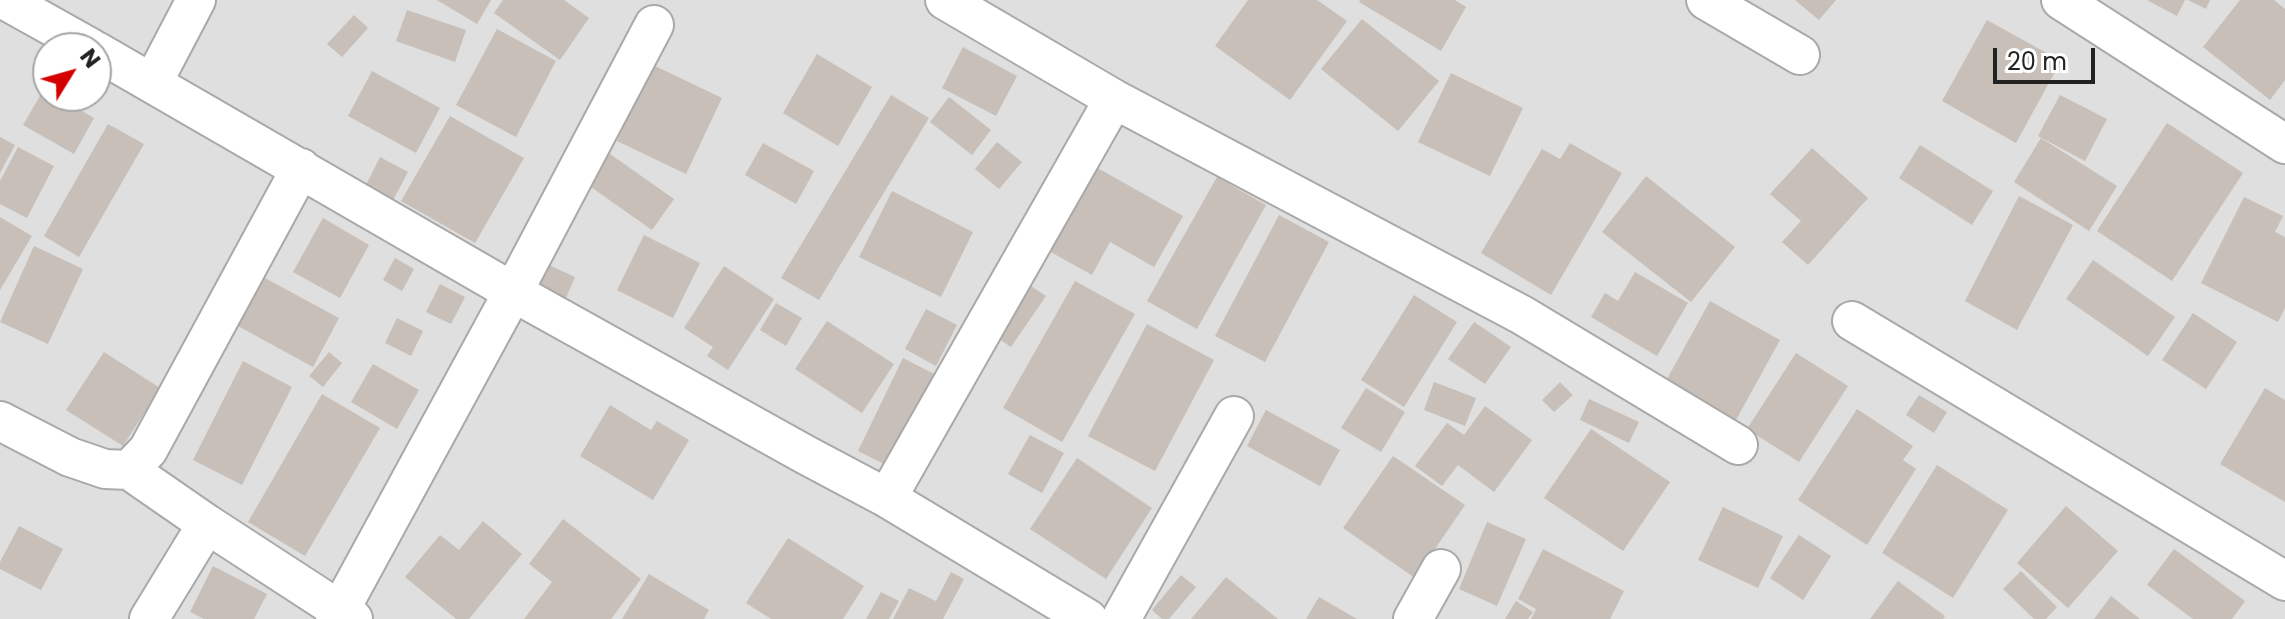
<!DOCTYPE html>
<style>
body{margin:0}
#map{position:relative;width:2285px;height:619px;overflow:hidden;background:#f2efe9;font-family:Poppins,sans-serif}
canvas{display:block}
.north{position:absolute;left:32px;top:32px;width:80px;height:80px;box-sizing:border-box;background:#fff;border:2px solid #a7a7a7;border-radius:50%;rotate:53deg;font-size:22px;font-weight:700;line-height:32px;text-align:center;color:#222}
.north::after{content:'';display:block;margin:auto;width:28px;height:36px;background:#d40000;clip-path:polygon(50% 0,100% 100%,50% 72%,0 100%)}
.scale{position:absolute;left:1993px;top:48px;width:102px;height:36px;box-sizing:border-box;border:4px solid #222;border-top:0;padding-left:10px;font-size:24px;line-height:28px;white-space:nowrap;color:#222;-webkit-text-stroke:6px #fff;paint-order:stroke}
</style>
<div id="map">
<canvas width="2285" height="619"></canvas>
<div class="north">N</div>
<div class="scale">20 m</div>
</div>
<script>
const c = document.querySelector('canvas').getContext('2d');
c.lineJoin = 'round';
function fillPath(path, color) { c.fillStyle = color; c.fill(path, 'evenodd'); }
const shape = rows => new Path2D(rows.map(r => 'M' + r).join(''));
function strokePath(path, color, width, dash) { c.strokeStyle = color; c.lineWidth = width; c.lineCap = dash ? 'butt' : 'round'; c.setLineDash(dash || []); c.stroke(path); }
fillPath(shape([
 [0,0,2285,0,2285,619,0,619],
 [48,48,96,48,96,96,48,96]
]), '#e0dfdf');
fillPath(shape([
 [437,0,491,0,477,24],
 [503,0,564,0,589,18,560,60,494,13],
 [1248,0,1317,0,1347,21,1290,100,1215,46],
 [1360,0,1455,0,1466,7,1441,51,1359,2],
 [1795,0,1836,0,1819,20],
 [2147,0,2185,0,2177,16],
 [2188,0,2210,0,2206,9],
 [2240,0,2274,0,2285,9,2285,80,2270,100,2203,47],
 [407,10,466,30,455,62,396,41],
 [354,15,368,28,342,57,327,44],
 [1362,19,1439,81,1398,131,1321,69],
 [1987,20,2061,61,2016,143,1942,101],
 [497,29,556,61,516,137,456,105],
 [963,47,1017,76,996,116,942,88],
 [817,54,872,87,838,146,783,113],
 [653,65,722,98,686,174,617,141],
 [372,71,440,108,416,153,348,116],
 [1451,73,1523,108,1490,176,1418,142],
 [44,89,48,91,48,96,57,96,94,118,74,154,23,125],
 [891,95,929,118,819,300,781,278],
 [2060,95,2107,119,2085,161,2038,136],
 [949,97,991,130,972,155,930,122],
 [450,116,524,158,475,243,401,201],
 [2167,123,2243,173,2172,281,2097,231],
 [108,124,144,144,79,257,44,236],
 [0,137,15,145,0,173],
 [2041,138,2117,186,2089,231,2014,182],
 [997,142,1022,162,999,189,975,169],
 [763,143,814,171,796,204,745,175],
 [1570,143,1622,173,1551,295,1481,253,1542,149,1560,159],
 [1920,145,1993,191,1972,225,1899,178],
 [18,147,54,166,27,218,0,204,0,181],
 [1812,148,1868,198,1808,265,1782,242,1801,221,1770,194],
 [603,149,674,199,652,230,581,180],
 [380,157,408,172,392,202,365,187],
 [1094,166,1183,216,1154,267,1110,242,1092,275,1047,250],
 [1646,176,1735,247,1691,302,1602,232],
 [1217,177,1266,205,1197,329,1147,301],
 [892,191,973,232,941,297,859,257],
 [2019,196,2073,225,2017,330,1965,301],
 [2244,197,2283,216,2275,232,2285,237,2285,308,2278,322,2201,283],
 [1279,215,1329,242,1265,362,1215,336],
 [0,217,32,236,0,290],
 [323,218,369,245,340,298,293,272],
 [644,235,700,263,673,318,617,290],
 [34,246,83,269,48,344,0,322],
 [395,258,414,269,402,291,383,280],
 [536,259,575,277,566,298,527,280],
 [2093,260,2175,317,2148,356,2066,299],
 [724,266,774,299,728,370,707,356,713,347,684,328],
 [1635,272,1688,303,1657,356,1591,317,1605,293,1618,301],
 [265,278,339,318,313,367,238,326],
 [1075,281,1135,314,1062,442,1003,408],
 [440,284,465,297,451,324,426,312],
 [1028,284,1046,296,1011,347,993,335],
 [1414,295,1457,322,1404,407,1361,380],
 [1710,301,1780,340,1731,429,1661,390],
 [776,303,802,318,786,346,760,330],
 [926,309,957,325,936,366,905,349],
 [2193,313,2237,342,2206,389,2162,360],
 [397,318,423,331,411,356,385,343],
 [827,321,894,364,862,413,795,369],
 [1474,322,1511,347,1485,384,1448,359],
 [1147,324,1214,360,1155,471,1088,436],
 [104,352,160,388,123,446,66,410],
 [329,352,342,363,323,387,309,376],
 [1796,353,1848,386,1799,462,1747,429],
 [903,358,936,375,890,467,858,451],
 [243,361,292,387,242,485,193,460],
 [373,364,419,390,397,429,351,402],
 [1434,382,1476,398,1465,426,1424,410],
 [1560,382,1573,395,1554,412,1542,400],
 [1366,388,1405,412,1381,452,1341,428],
 [2265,388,2285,400,2285,502,2220,464],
 [322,394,380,428,305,556,248,522],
 [1919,395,1947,412,1934,433,1906,415],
 [1589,399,1639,422,1629,443,1580,420],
 [610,405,651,430,657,421,689,440,653,500,580,456],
 [1485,406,1532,440,1494,492,1458,465,1442,486,1415,466,1447,423,1464,435],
 [1857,409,1913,446,1903,460,1916,469,1867,545,1798,500],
 [1266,410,1340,450,1320,486,1247,446],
 [1591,429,1670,482,1623,551,1544,498],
 [1030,435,1064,453,1042,493,1008,474],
 [1393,456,1465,505,1415,578,1343,528],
 [1077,458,1152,508,1106,579,1030,529],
 [1937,465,2008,510,1953,598,1882,553],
 [2066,506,2118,551,2068,608,2017,563],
 [1723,507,1783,536,1758,588,1698,560],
 [563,519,641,579,611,619,524,619,552,582,529,564],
 [483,521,522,554,469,619,456,619,405,577,440,535,459,550],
 [1487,522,1526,539,1497,606,1459,589],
 [19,526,63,549,41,590,0,569,0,562],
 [1799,535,1831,556,1803,600,1770,578],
 [788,538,864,586,843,619,771,619,746,603],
 [1543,549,1624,591,1610,619,1531,619,1536,609,1518,599],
 [2174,549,2245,601,2232,619,2193,619,2147,585],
 [213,566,267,594,254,619,204,619,190,612],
 [2021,571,2057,607,2046,619,2034,619,2003,589],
 [951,572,964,579,943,619,893,619,909,588,936,601],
 [649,574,709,610,704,619,622,619],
 [1181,575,1196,587,1169,619,1162,619,1152,610],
 [1226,577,1278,619,1191,619],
 [1898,581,1945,616,1943,619,1870,619],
 [881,592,899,601,889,619,866,619],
 [2111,596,2140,619,2094,619],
 [1319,597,1357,619,1306,619],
 [1516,601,1533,612,1528,619,1505,619]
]), '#c7bfb8');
const minor = shape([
 [5,0,91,48],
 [945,0,1114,99,1522,315,1738,445],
 [1706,0,1800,55],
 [2061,0,2285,144],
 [96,51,513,292,806,455,887,498,1088,619],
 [153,82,196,0],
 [1852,321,2285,581],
 [0,421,70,457,105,469,129,470,148,450,301,168],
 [129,470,207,524,353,619],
 [887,498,1114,99],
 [149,619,207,524],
 [335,619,513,292,654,25],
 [1121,619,1234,416],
 [1413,619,1441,569]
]);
strokePath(minor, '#a9a9a9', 42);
strokePath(minor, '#fff', 38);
</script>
